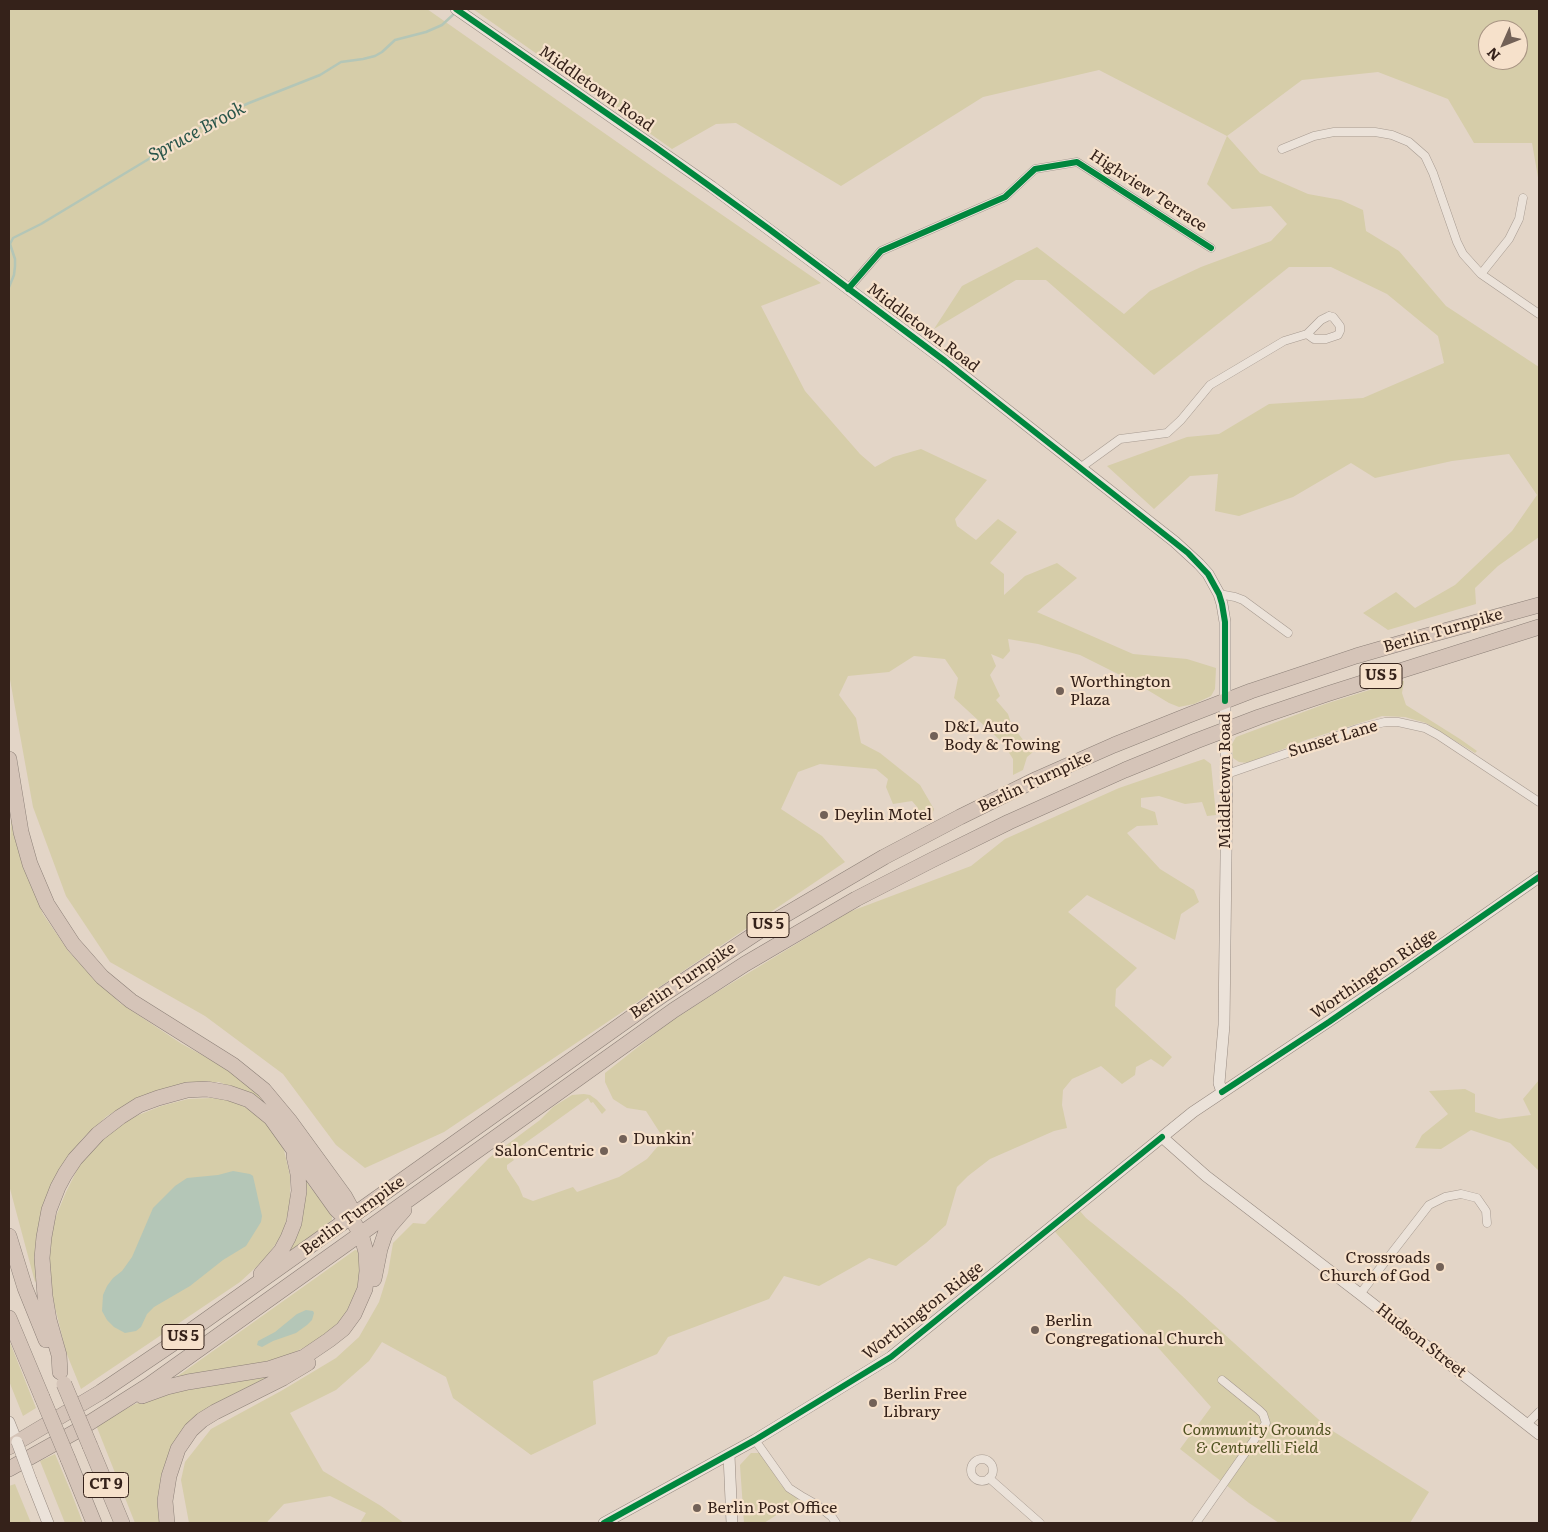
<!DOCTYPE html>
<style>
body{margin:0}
#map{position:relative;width:1548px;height:1532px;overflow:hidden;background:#e3d5c7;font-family:Literata,serif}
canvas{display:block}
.frame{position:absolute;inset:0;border:10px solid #35221a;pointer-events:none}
.north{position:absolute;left:1478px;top:20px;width:50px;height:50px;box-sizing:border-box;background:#f6e1cb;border:1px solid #a99584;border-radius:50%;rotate:226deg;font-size:14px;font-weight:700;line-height:20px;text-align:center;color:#35221a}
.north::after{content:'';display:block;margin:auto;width:18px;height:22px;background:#726157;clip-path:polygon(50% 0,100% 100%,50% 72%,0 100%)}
</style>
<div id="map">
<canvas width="1548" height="1532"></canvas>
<div class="frame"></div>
<div class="north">N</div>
</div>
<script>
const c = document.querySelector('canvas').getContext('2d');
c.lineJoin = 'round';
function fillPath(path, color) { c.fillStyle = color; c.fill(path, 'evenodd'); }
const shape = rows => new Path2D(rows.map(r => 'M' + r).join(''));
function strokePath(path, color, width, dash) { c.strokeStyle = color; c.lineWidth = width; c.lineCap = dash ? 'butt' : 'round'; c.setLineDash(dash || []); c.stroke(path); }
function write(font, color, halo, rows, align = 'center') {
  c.font = font + ' Literata,serif'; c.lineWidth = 4.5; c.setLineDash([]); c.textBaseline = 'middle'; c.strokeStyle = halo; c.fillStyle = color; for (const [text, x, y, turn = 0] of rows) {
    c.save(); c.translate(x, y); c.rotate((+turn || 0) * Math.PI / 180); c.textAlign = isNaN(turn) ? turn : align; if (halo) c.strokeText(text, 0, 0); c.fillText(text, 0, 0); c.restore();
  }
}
fillPath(shape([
 [9,9,427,9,657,170,821,283,761,306,805,391,860,454,875,467,893,457,921,449,987,480,955,519,957,526,976,540,998,519,1017,532,990,563,1004,574,1004,595,1025,576,1057,563,1077,578,1037,612,1133,654,1187,659,1216,668,1215,689,1211,696,1194,704,1179,707,1169,703,1136,683,1080,655,1038,644,1008,639,1010,651,1003,659,991,654,996,666,990,675,1000,696,996,700,1008,714,1012,726,1033,752,1027,757,1023,770,1013,775,1013,759,1003,743,954,698,958,678,945,659,914,656,889,672,848,676,839,695,856,718,861,743,880,753,920,785,934,809,931,817,917,817,918,808,912,801,893,804,886,787,888,779,876,769,820,764,798,772,781,809,822,836,845,862,444,1132,365,1168,336,1145,283,1074,205,1016,110,962,66,896,33,807,9,674],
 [473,9,1539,9,1539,183,1532,143,1474,143,1448,99,1378,72,1302,80,1227,136,1260,173,1308,194,1341,200,1363,210,1366,231,1399,251,1446,306,1539,367,1539,537,1498,566,1475,588,1476,604,1388,630,1363,613,1396,592,1415,608,1455,585,1512,531,1537,495,1509,454,1452,461,1375,478,1351,463,1293,497,1239,516,1215,511,1218,474,1190,476,1154,509,1107,466,1187,437,1219,434,1269,404,1363,398,1444,363,1438,336,1387,294,1331,267,1289,267,1154,375,1046,280,1016,280,934,329,962,286,1037,247,1124,314,1150,291,1201,267,1271,241,1287,224,1271,206,1232,209,1207,184,1227,136,1099,70,983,97,841,186,736,123,716,124,672,149],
 [1488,30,1518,30,1518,60,1488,60],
 [1398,681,1404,681,1402,693,1406,705,1460,739,1477,751,1475,753,1426,723,1405,717,1382,716,1306,740,1248,763,1239,762,1233,758,1232,744,1236,737,1325,704],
 [1204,759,1211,764,1216,815,1207,816,1202,802,1185,804,1159,796,1141,798,1141,807,1155,812,1158,825,1137,826,1127,833,1160,869,1194,890,1199,902,1181,914,1175,940,1087,895,1068,912,1137,968,1116,989,1115,1006,1172,1057,1163,1067,1151,1059,1136,1067,1135,1075,1122,1084,1101,1066,1072,1079,1063,1090,1062,1105,1067,1128,1054,1131,990,1159,968,1176,957,1187,946,1225,926,1243,896,1266,869,1258,819,1286,784,1276,769,1299,668,1337,657,1354,593,1381,596,1424,531,1455,453,1398,446,1377,382,1342,369,1361,336,1390,290,1413,323,1471,381,1506,404,1523,360,1523,366,1513,330,1496,284,1504,268,1521,267,1523,189,1523,181,1480,185,1462,211,1429,281,1391,336,1358,359,1337,379,1302,388,1273,393,1243,413,1223,425,1224,489,1158,540,1120,553,1107,572,1095,584,1094,590,1095,597,1100,606,1110,602,1114,593,1102,591,1103,588,1098,510,1154,514,1160,507,1165,507,1169,519,1187,523,1197,533,1201,573,1187,577,1192,619,1177,647,1159,664,1139,646,1111,627,1108,613,1099,605,1082,605,1073,667,1024,712,995,849,912,971,866,1005,839,1119,788],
 [12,802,26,872,43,914,69,952,120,1003,182,1044,242,1077,262,1100,219,1082,181,1084,141,1096,107,1116,82,1139,67,1161,38,1279,35,1282,9,1185,9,869],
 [1539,1080,1539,1171,1510,1143,1471,1130,1441,1149,1415,1148,1422,1135,1448,1114,1429,1091,1465,1089,1475,1094,1475,1112,1499,1119,1531,1115,1523,1099],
 [211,1098,231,1100,254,1112,275,1133,284,1150,290,1176,290,1204,283,1233,266,1258,240,1282,81,1389,66,1352,48,1279,50,1231,66,1192,81,1162,103,1139,131,1118,161,1106,188,1099],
 [305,1180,332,1216,332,1220,284,1257],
 [1074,1204,1086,1218,1181,1295,1328,1428,1429,1492,1410,1523,1279,1523,1249,1503,1180,1449,1211,1407,1048,1224],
 [355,1250,359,1251,362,1256,357,1292,342,1319,331,1330,311,1344,291,1354,265,1362,175,1378],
 [9,1340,36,1408,23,1416,9,1381],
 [277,1372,182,1432,164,1523,135,1523,96,1425,135,1404,169,1393],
 [751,1453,761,1453,781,1485,798,1497,797,1502,764,1523,744,1523,740,1465],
 [55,1454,71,1492,83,1523,65,1523,40,1461],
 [15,1484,17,1489,31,1523,9,1523,9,1486]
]), '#d6cda9');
fillPath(shape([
 [233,1171,250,1174,253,1176,262,1216,261,1222,246,1246,223,1260,190,1286,154,1307,147,1314,141,1327,136,1331,125,1333,114,1327,107,1320,102,1311,103,1295,107,1286,113,1278,122,1271,132,1257,153,1208,175,1186,187,1178,218,1175],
 [306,1310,313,1311,314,1313,312,1320,307,1325,296,1333,273,1341,262,1347,257,1345,258,1341,275,1332,297,1314]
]), '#b4c6b7');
strokePath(shape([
 [9,287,14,275,15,266,15,259,10,244,13,238,41,224,220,116,249,103,320,75,341,62,363,59,375,56,382,52,395,40,426,32,442,25,456,12]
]), '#b4c6b7', 2.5);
const street = shape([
 [1282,149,1314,136,1334,132,1375,132,1392,135,1409,142,1425,156,1433,173,1457,242,1463,254,1481,274,1539,314],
 [1481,274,1509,239,1519,219,1523,198],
 [848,289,881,251,1005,197,1035,169,1077,162,1211,248],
 [1329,316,1333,317,1340,326,1340,331,1338,335,1326,339,1314,339,1307,334,1321,320,1329,316],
 [1080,468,1120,439,1167,433,1181,420,1210,385,1284,341,1307,334],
 [1219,594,1235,597,1243,600,1288,633],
 [1227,774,1357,729,1385,722,1398,722,1425,728,1438,735,1539,802],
 [1360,1294,1429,1205,1445,1197,1461,1194,1477,1198,1486,1211,1487,1223],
 [1527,1424,1539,1412],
 [755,1440,789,1488,803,1497,817,1505,832,1517,836,1523],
 '971 1470a11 11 0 1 1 22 0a11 11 0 1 1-22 0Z',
 [989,1478,1040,1523],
 [1196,1523,1266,1423,1263,1414,1259,1410,1222,1380]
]);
const secondary = shape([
 [456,9,712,187,945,361,1175,542,1199,564,1208,574,1219,594,1222,604,1225,622,1225,730,1227,774,1224,1025,1219,1083,1222,1092],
 [1162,1137,1206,1176,1360,1294,1539,1434],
 [9,1422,17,1442],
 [729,1455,732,1523],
 [31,1480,48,1523],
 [604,1523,755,1440,891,1357,1193,1112,1407,969,1539,877]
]);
const highway = shape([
 [9,759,21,832,30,864,47,904,73,944,102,977,131,1001,233,1065,264,1090,289,1120,345,1197,351,1208,350,1218],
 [9,1236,25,1288,46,1340],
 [261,1274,281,1251,288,1238,294,1223,299,1191,298,1174,294,1156],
 [374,1279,380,1249,385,1234,390,1226,404,1210],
 [9,1318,42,1397],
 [60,1372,59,1355,49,1320,45,1296,42,1258,44,1237,49,1210,58,1187,65,1174,75,1159,98,1134,120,1117,139,1105,158,1098,187,1090,207,1089,229,1093,249,1100,271,1118,336,1209,342,1215,352,1220,361,1234,366,1252,367,1271,365,1289,354,1314,343,1329,329,1340,304,1357,268,1369,188,1382,167,1387,142,1396],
 [90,1446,122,1523],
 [9,1447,101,1392,172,1344,664,994,773,922,884,857,960,817,1037,779,1114,745,1189,715,1251,691,1356,656,1415,639,1539,605],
 [68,1459,94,1523],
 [9,1469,75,1432,149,1385,674,1010,745,964,856,899,932,860,1009,822,1125,770,1196,741,1259,717,1327,694,1539,627],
 [167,1523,165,1501,169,1476,178,1449,191,1430,202,1420,215,1412,283,1378,308,1363]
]);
strokePath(street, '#a79b91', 9);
strokePath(secondary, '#978a81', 12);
strokePath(highway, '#8d8078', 16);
strokePath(street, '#ebe2d9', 8);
strokePath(secondary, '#ebe2d9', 11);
strokePath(highway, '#d5c4b8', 15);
const secondaryBridge = shape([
 [17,1442,31,1480]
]);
const highwayBridge = shape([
 [64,1384,90,1446],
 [42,1397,68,1459]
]);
strokePath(secondaryBridge, '#978a81', 12, []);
strokePath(highwayBridge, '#8d8078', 16, []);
strokePath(secondaryBridge, '#ebe2d9', 11);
strokePath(highwayBridge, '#d5c4b8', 15);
strokePath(shape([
 [456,9,654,146,769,229,945,361,1188,553,1208,574,1219,594,1222,604,1225,622,1225,701],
 [848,289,881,251,1005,197,1035,169,1077,162,1211,248],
 [1222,1092,1329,1022,1539,877],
 [604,1523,755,1440,891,1357,1162,1137]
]), '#00873e', 6);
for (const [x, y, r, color] of [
 [1060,691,5,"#726157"],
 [934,736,5,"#726157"],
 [824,815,5,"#726157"],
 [623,1139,5,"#726157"],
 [604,1151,5,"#726157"],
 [1440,1267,5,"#726157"],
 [1035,1330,5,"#726157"],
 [873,1403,5,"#726157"],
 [697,1508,5,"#726157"]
]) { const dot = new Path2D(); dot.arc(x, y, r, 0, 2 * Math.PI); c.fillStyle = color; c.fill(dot); strokePath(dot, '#f6e1cb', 2); }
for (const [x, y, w] of [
 [1381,676,42],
 [768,925,42],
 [183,1337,42],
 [106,1485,45]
]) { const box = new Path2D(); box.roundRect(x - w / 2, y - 12.5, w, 25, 4); c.fillStyle = '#f6e1cb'; c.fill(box); strokePath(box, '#35221a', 1); }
write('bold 15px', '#35221a', null, [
 ["US 5",1381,676],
 ["US 5",768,925],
 ["US 5",183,1337],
 ["CT 9",106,1485]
]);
write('16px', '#35221a', '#f6e1cb', [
 ["Middletown Road",596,89,35],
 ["Highview Terrace",1148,191,33],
 ["Middletown Road",923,328,37],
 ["Berlin Turnpike",1443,631,-16],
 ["Sunset Lane",1333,739,-17],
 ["Middletown Road",1225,781,-90],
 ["Berlin Turnpike",1035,782,-25],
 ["Worthington Ridge",1374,974,-34],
 ["Berlin Turnpike",683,981,-34],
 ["Berlin Turnpike",353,1216,-36],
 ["Worthington Ridge",923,1311,-38],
 ["Hudson Street",1421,1341,38]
]);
write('16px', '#35221a', '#f6e1cb', [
 ["Worthington",1070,682],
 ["Plaza",1070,700],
 ["D&L Auto",944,727],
 ["Body & Towing",944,745],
 ["Deylin Motel",834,815],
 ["Dunkin'",633,1139],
 ["SalonCentric",594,1151,"right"],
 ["Crossroads",1430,1258,"right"],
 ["Church of God",1430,1276,"right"],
 ["Berlin",1045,1321],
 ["Congregational Church",1045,1339],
 ["Berlin Free",883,1394],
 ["Library",883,1412],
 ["Berlin Post Office",707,1508]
], 'left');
write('italic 16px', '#4f5220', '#f6e1cb', [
 ["Community Grounds",1257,1430],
 ["& Centurelli Field",1257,1448]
]);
write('italic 18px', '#29554a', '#f6e1cb', [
 ["Spruce Brook",197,132,-28]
]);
</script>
